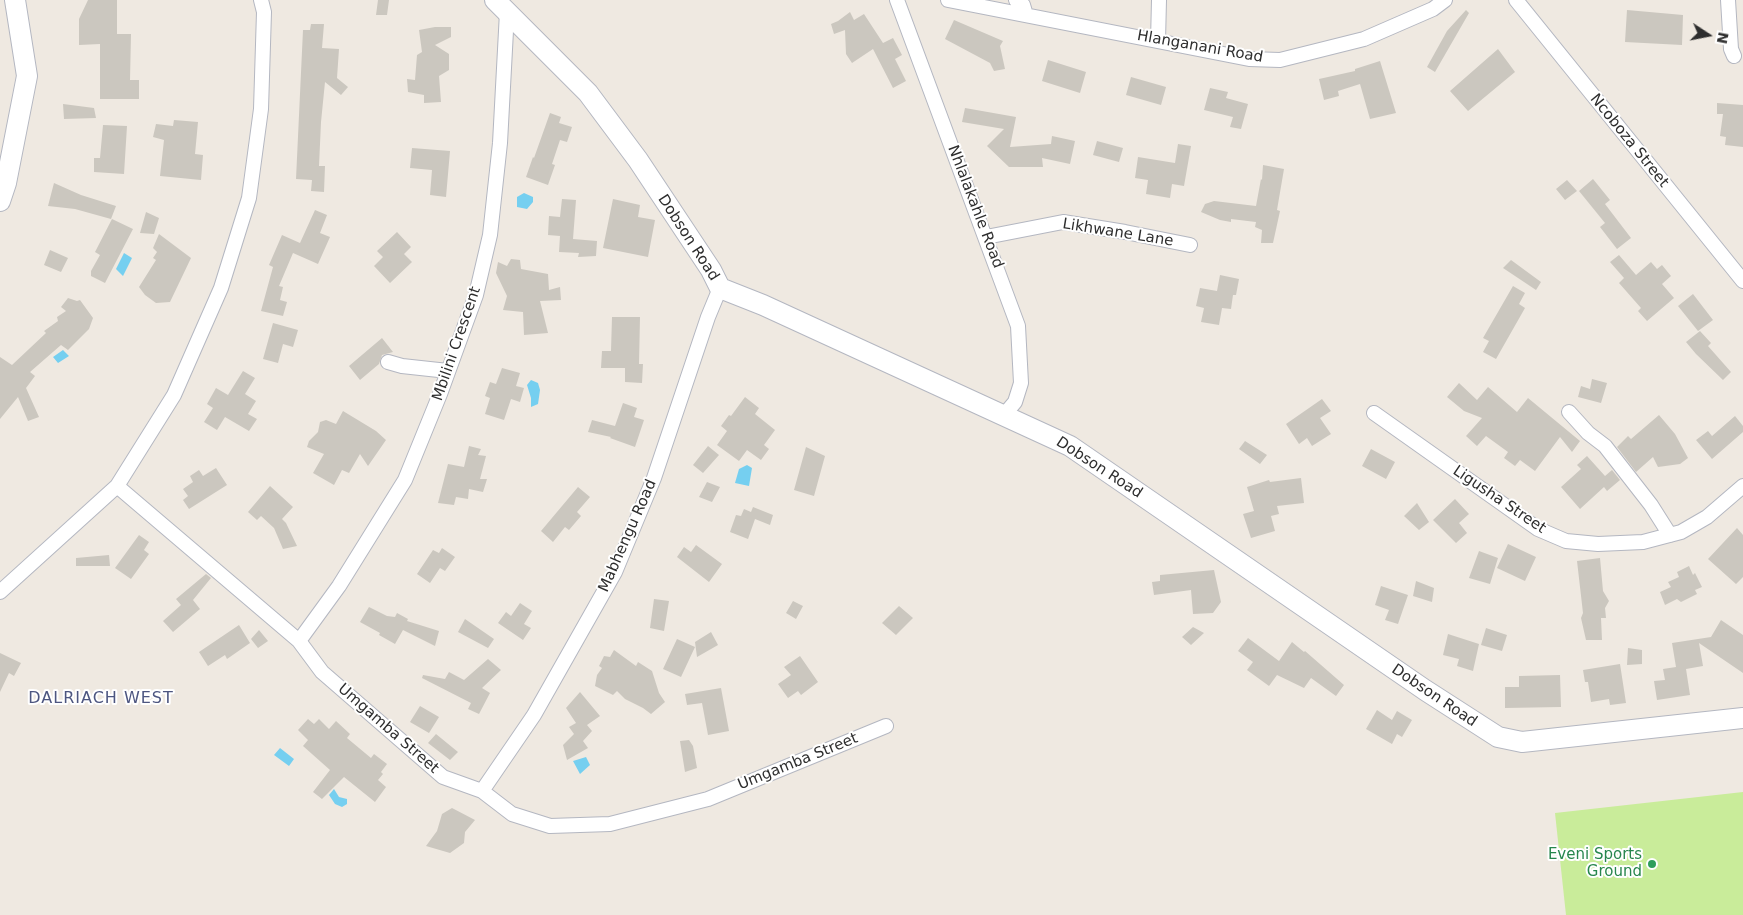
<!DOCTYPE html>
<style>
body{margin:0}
#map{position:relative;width:1743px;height:915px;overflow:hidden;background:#efe9e1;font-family:"DejaVu Sans",sans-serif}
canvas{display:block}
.north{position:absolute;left:1683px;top:10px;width:50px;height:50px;-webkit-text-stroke:4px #fff;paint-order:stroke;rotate:101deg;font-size:14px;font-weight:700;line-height:20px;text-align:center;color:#2e2e2e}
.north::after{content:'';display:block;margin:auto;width:18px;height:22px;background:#2e2e2e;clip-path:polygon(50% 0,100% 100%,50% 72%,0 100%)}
</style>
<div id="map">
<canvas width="1743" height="915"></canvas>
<div class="north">N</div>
</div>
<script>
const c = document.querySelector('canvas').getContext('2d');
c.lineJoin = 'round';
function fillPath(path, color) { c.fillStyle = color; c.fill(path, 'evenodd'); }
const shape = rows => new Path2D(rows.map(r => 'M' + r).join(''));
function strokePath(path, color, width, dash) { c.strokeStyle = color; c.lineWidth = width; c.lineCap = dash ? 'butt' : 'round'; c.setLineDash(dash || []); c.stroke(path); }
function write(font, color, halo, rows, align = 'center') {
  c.font = font + ' "DejaVu Sans",sans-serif'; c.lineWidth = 4; c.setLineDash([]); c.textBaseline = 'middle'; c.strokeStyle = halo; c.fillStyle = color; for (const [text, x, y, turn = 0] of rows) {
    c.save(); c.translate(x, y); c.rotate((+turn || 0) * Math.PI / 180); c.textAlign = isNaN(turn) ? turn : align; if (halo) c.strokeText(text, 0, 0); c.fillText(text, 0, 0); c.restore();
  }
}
fillPath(shape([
 [1743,792,1743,915,1566,915,1555,813]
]), '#c9ec9a');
fillPath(shape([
 [524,193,533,197,533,202,527,209,517,207,517,197],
 [124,253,132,258,123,276,116,269],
 [63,350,69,356,58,363,53,357],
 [531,380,538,383,540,390,538,404,531,407,531,398,527,385],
 [747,465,752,468,749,486,735,483,739,469],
 [280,748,294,759,289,766,274,755],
 [586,757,590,765,580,774,573,761],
 [334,789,339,797,347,799,347,804,342,807,335,804,329,795]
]), '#75cff0');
fillPath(shape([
 [88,0,117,0,117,34,131,34,130,80,139,80,139,99,100,99,100,44,79,45,79,19],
 [378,0,389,0,387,15,376,15],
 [1466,10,1469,13,1435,72,1427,67,1447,31],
 [1627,10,1683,15,1682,45,1625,42],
 [850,12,854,20,864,14,883,43,893,38,902,55,895,59,906,81,893,88,873,49,852,63,846,54,845,30,834,34,831,24,838,21],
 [954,20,1003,41,1000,46,1005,69,994,71,990,63,945,39],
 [311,24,324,24,322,48,339,49,337,78,348,87,341,95,325,82,321,122,319,166,325,166,324,192,311,191,312,180,296,179,303,30,310,30],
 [435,27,451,27,451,37,435,45,449,54,449,70,439,76,441,102,424,103,424,95,408,92,407,79,415,80,417,55,422,52,419,30],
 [1498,49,1515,72,1468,111,1450,91],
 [1048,60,1086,72,1080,93,1042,81],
 [1380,61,1396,113,1370,119,1360,84,1338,91,1339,96,1324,100,1319,79,1355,71,1355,69],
 [1131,77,1166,87,1161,105,1126,95],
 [1210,88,1228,92,1226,98,1248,104,1241,129,1230,127,1233,117,1204,110],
 [1717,103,1743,105,1743,147,1725,145,1726,137,1720,136,1723,114,1717,114],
 [63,104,94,108,96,118,64,119],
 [965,108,1016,117,1010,147,1051,144,1052,136,1075,141,1070,164,1042,158,1043,167,1009,167,987,146,1004,129,962,122],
 [550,113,561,117,559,123,572,127,567,142,560,140,552,164,555,165,548,185,526,177,533,157,534,158],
 [174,120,198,122,195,154,203,155,201,180,160,176,164,140,153,137,156,124,173,126],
 [103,125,127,126,124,174,94,172,94,158,100,158],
 [1097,141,1123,148,1119,162,1093,155],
 [1178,144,1191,146,1184,186,1172,184,1170,198,1146,194,1148,180,1135,178,1138,157,1175,163],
 [412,148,450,151,446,197,430,195,432,170,410,168],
 [1263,165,1284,169,1277,210,1280,211,1273,243,1261,243,1262,230,1255,227,1256,222,1231,219,1231,222,1220,220,1201,212,1205,204,1214,201,1256,206,1261,179,1262,180],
 [1593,179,1610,200,1605,204,1631,238,1617,249,1600,227,1605,223,1579,191],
 [1567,180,1577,191,1565,200,1556,189],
 [54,183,81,195,116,206,111,219,75,209,48,206],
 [562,199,576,200,573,239,597,241,596,256,578,257,579,253,559,252,560,236,548,235,549,216,560,217],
 [613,199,640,205,638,217,655,220,648,257,603,248],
 [315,210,327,215,320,233,330,237,318,264,293,253,279,286,283,287,280,300,287,302,283,316,261,311,273,267,269,265,282,235,300,243],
 [146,212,159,218,154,234,140,233],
 [112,219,133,229,105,283,91,276,91,271,100,255,95,252],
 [397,232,411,247,404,254,412,262,390,283,374,266,383,257,377,251],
 [159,234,191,258,170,302,156,303,145,295,139,287,156,260,153,258,157,252,153,248],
 [50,250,68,258,61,272,44,265],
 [1619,255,1636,275,1651,262,1657,269,1662,265,1671,276,1662,284,1674,298,1647,321,1638,311,1641,308,1619,283,1624,278,1610,262],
 [511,259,520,260,521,269,548,274,549,290,560,287,561,300,540,301,548,333,524,335,523,312,503,310,507,296,496,273,498,262,507,266],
 [1511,260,1541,282,1536,290,1503,268],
 [1220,275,1239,279,1236,295,1233,295,1231,309,1222,308,1219,325,1201,322,1204,308,1196,306,1200,288,1217,291],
 [1513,286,1525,293,1519,304,1525,308,1496,359,1483,352,1489,341,1483,338],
 [1693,294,1713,320,1698,331,1678,306],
 [68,298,77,301,80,300,93,318,89,329,68,350,61,345,30,372,35,376,26,388,39,417,28,421,18,397,0,419,0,357,12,365,46,333,44,331,58,321,57,317,66,311,61,307],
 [612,317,640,317,639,364,643,364,642,383,625,382,625,368,601,368,602,351,611,351],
 [273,323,298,330,293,347,283,344,278,363,263,359],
 [1700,331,1711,343,1708,346,1731,372,1723,380,1696,354,1686,342],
 [382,338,393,352,382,355,379,364,360,380,349,366],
 [502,368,520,373,516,386,524,388,520,402,511,399,504,420,485,414,490,398,485,396,490,382,496,384],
 [243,371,255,378,245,394,256,401,248,414,257,419,249,431,225,417,217,430,204,422,213,408,207,404,216,388,228,395],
 [1592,379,1607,383,1601,403,1578,397,1581,386,1590,389],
 [1459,383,1477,400,1488,387,1517,412,1528,398,1580,441,1572,452,1560,437,1535,471,1520,460,1515,466,1504,458,1508,452,1486,436,1477,446,1466,436,1482,418,1464,411,1447,397],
 [745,397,759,408,755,414,775,430,764,445,769,449,761,460,747,450,739,461,717,445,727,431,721,426,729,415,731,416],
 [1322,399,1331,411,1320,418,1331,434,1312,446,1307,438,1299,444,1286,424],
 [623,403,637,408,634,417,644,420,635,447,610,438,611,437,588,432,592,420,615,426],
 [343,411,376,431,386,440,368,466,360,454,349,473,342,470,334,485,313,473,324,454,307,447,309,441,318,432,320,422,326,420,336,424],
 [1659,415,1675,434,1688,458,1680,464,1658,467,1653,457,1636,472,1617,447,1628,436,1631,439],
 [1735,416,1743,426,1743,432,1712,459,1696,440,1708,431,1712,436],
 [1245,441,1267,455,1260,464,1239,449],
 [469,446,481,449,478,455,486,456,480,479,487,479,483,492,469,489,468,499,456,497,454,505,438,503,448,464,464,467],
 [708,446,719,455,703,473,693,465],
 [806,447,825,456,814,496,794,490],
 [1371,449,1395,462,1386,479,1362,466],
 [1587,456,1605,476,1612,470,1620,480,1607,491,1604,487,1580,509,1561,487,1581,469,1577,465],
 [216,468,227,485,189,509,183,500,188,496,183,489,193,482,190,476,199,470,203,476],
 [1301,478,1304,503,1277,506,1279,514,1271,516,1275,531,1251,538,1243,514,1254,511,1247,487,1269,480,1270,482],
 [707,482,720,487,712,502,699,497],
 [270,486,293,507,282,519,286,523,297,546,283,549,274,528,261,516,257,520,248,512],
 [578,487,590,497,577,512,581,516,569,530,565,527,553,542,541,531],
 [1455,499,1469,514,1459,523,1467,533,1456,543,1433,520],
 [1417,503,1429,522,1419,530,1404,516],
 [753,507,773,515,770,525,755,519,748,539,730,532,736,515,741,516,744,509,751,512],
 [1737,528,1743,535,1743,577,1736,584,1708,559],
 [139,535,149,542,144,550,149,554,131,579,115,568],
 [1508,544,1536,557,1525,581,1497,568],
 [696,545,722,564,709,582,677,557,684,547,691,552],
 [442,548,455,557,445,571,440,568,430,583,417,574,433,550,439,553],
 [1479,551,1498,558,1490,584,1469,578],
 [109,555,110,566,76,566,76,558],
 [1600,558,1603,591,1609,601,1605,608,1606,618,1601,618,1602,640,1586,640,1581,618,1583,613,1577,561],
 [1689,566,1693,575,1695,573,1702,587,1695,590,1697,594,1681,602,1677,599,1665,605,1660,592,1671,587,1668,582,1679,577,1677,572],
 [1214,570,1221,602,1213,613,1193,614,1191,590,1154,595,1152,582,1160,581,1160,575],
 [206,574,211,578,193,600,200,609,173,632,163,621,181,605,176,599],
 [1416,581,1434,588,1432,602,1413,596],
 [1381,586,1408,595,1398,624,1385,620,1389,610,1375,605],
 [654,599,669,601,664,631,650,628],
 [793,601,803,606,796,619,786,613],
 [520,603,532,611,524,624,531,628,523,640,498,623,506,612,511,616],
 [899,606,913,618,896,635,882,623],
 [369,607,387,616,395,617,397,613,408,619,407,621,439,631,435,646,403,630,395,644,379,635,380,633,360,622],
 [465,619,494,639,488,648,458,632],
 [1721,620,1743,635,1743,673,1699,643,1703,666,1686,669,1690,695,1657,700,1654,681,1665,680,1663,669,1676,667,1672,643,1711,637],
 [239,625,250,643,227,659,225,655,208,666,199,652],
 [1193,627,1204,633,1191,645,1182,637],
 [1486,628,1507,635,1502,651,1481,645],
 [259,630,268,641,258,648,251,639],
 [711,632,718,645,697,657,695,642],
 [1448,634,1479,644,1473,671,1457,666,1459,659,1443,655],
 [1248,638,1279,661,1292,642,1304,652,1305,651,1344,685,1336,696,1311,678,1304,688,1277,675,1269,686,1247,670,1253,662,1238,651],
 [677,639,695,647,681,677,663,669],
 [1628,648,1642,650,1642,664,1627,665],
 [614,650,636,666,638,662,652,671,659,693,665,702,651,714,643,708,625,699,617,691,613,695,595,686,597,675,602,668,599,666,604,656,610,657],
 [0,653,21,663,14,676,9,673,0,692],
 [800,656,818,682,801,695,798,691,788,698,778,684,791,675,784,667],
 [488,659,501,670,482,688,490,693,479,714,468,709,471,703,422,678,423,675,445,679,449,672,464,680],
 [1620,664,1626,703,1610,705,1609,699,1591,702,1588,682,1585,682,1583,670],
 [1560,675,1561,707,1505,708,1505,687,1519,687,1519,676],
 [721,688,729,731,708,735,702,703,687,705,685,694],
 [580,692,600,716,587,725,592,731,583,741,588,748,567,760,563,745,574,734,569,727,576,723,566,708],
 [420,706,439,717,429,733,410,722],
 [1377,710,1392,720,1397,711,1412,720,1402,737,1397,734,1392,744,1366,729],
 [308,719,314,724,319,719,329,729,336,721,350,734,347,738,371,758,374,754,387,764,381,772,383,774,378,780,386,787,375,802,344,777,322,799,313,792,330,770,303,746,308,740,298,730],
 [436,734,458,752,450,760,428,743],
 [689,740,693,746,697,768,685,772,680,741],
 [452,808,475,820,465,832,464,843,450,853,426,846,437,831,442,814]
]), '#cbc7bf');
const street = shape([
 [897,0,1018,326,1021,383,1015,402,1004,415],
 [948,0,1249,59,1280,60,1364,39,1433,9,1445,0],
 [1016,0,1023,5,1026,15],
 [1516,0,1743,281],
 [1728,0,1731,49,1734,56],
 [1158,41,1159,0],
 [986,237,1063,222,1125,232,1190,245],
 [388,362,402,366,448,371],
 [1569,412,1588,433,1605,446,1651,505,1670,535],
 [1374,413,1538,529,1566,541,1598,544,1643,542,1681,532,1707,517,1743,486],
 [117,486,299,641,322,672,443,777,482,791,512,814,550,826,610,824,708,799,886,726],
 [0,592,117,486,174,395,221,288,249,198,261,109,264,12,261,0],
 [299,641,339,586,405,480,440,394,476,295,490,235,500,143,507,12],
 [482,791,534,715,615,572,654,478,708,317,720,288]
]);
const secondary = shape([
 [495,0,588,93,638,160,711,270,720,288,763,305,1070,446,1425,690,1498,737,1522,742,1743,718],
 [0,201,6,183,27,76,15,0]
]);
strokePath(street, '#b4b7c1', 16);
strokePath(secondary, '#b4b7c1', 22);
strokePath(street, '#fff', 14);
strokePath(secondary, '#fff', 20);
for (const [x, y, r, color] of [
 [1652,864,5,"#2e9e5b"]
]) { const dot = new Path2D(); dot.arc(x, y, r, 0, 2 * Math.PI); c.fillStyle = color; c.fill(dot); strokePath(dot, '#fff', 2); }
write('15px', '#2e2e2e', '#fff', [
 ["Hlanganani Road",1200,47,10],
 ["Ncoboza Street",1629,141,51],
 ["Nhlalakahle Road",975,207,69],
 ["Likhwane Lane",1118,233,9],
 ["Dobson Road",688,238,57],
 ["Mbilini Crescent",457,344,-71],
 ["Dobson Road",1099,468,33],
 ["Ligusha Street",1499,500,34],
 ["Mabhengu Road",628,536,-66],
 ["Dobson Road",1434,696,34],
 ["Umgamba Street",388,729,41],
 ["Umgamba Street",798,762,-22]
]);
write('15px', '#27864d', '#fff', [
 ["Eveni Sports",1642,855],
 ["Ground",1642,872]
], 'right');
c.letterSpacing = '1px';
write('16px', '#4d5680', '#fff', [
 ["DALRIACH WEST",101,699]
]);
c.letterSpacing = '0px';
</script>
